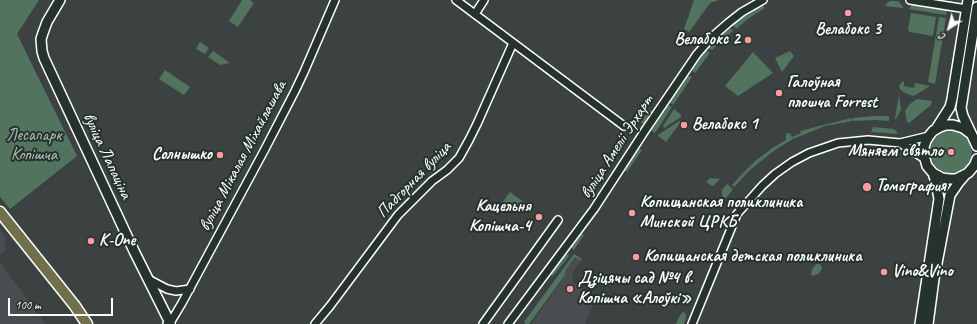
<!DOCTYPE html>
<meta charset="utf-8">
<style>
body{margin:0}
#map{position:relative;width:977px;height:324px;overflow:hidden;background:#3b4241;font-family:Caveat,sans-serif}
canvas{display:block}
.north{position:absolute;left:929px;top:8px;width:40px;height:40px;-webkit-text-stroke:3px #26332d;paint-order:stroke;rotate:216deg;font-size:11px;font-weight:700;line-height:16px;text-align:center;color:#fff}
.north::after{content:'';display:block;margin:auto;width:14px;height:18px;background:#fff;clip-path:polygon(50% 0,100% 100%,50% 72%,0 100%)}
.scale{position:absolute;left:8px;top:298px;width:105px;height:18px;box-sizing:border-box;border:2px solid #fff;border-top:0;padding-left:5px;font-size:12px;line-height:14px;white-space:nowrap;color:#fff;-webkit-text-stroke:3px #26332d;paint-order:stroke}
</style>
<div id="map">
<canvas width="977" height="324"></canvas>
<div class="north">С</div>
<div class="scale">100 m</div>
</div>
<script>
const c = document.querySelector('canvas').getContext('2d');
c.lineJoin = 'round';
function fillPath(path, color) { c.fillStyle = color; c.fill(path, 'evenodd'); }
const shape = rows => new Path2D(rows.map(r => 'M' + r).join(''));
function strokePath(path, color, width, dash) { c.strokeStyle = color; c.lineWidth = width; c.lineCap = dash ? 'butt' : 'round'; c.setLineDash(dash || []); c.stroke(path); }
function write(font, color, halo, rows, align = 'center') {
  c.font = font + ' Caveat,sans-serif'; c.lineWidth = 4; c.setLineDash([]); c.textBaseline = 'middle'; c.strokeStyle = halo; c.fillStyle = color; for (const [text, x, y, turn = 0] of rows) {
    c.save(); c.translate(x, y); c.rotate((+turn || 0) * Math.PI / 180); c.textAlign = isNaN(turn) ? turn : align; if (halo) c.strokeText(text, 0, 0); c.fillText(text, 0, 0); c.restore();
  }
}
fillPath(shape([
 [0,230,5,236,5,251,0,255],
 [575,257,581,261,572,273,573,282,596,297,585,324,531,324,565,276,565,271],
 [0,262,13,280,46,324,0,324]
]), '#4a4d4f');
fillPath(shape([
 [0,0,39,0,17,34,77,156,10,209,0,197],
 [242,0,250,0,254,3,238,27,229,21],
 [694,0,719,0,710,3,689,32,684,29],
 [890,1,897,1,899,2,902,5,903,8,885,6,887,3],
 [760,5,762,5,765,8,749,18,736,29,732,24,745,14],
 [912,5,915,5,947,10,946,15,909,9],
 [911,13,936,17,933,36,909,32,908,29],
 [939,17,946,18,935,84,928,82],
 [729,26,733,31,722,40,712,50,707,47,719,35],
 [200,42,209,48,205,54,196,49],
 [705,49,710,53,695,73,691,70,691,69],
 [213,51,230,63,220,65,208,57],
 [790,51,794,56,782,72,775,58],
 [753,52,773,73,738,96,725,86],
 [165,70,190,87,184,95,159,79],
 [687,75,692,77,673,105,669,102],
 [904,81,904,86,914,88,915,83,930,86,914,96,910,95,903,92,900,89,899,87,900,84,902,82],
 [899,94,901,110,896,119,895,119],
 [918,99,932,101,931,105,909,123,907,122,905,111,909,105,915,100],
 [667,104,672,107,655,133,650,130],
 [674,109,681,115,681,117,664,128,663,126],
 [649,110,654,113,645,126,641,122],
 [875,116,889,116,889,121,875,120,853,121,852,118],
 [851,118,852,121,825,126,793,139,775,150,750,170,734,187,732,185,746,170,755,161,774,147,786,140,786,134,789,133,790,133,792,137,801,133,800,131],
 [679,121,681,122,666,142,658,136,658,135],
 [873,127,894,129,897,132,897,134,871,132],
 '930 152a21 21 0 1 1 42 0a21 21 0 1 1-42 0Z',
 [637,149,640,149,642,150,627,172,624,170,624,168,634,152],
 [710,178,720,179,713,186,712,186,706,182],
 [727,184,733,189,726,198,722,196,722,190],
 [510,192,525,203,525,205,521,210,514,205,511,207,502,203],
 [580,233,584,235,574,250,570,247,571,243],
 [567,254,569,255,569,256,553,276,549,274,563,255],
 [574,254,582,259,581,261,575,257,565,271,565,275,529,324,526,324,524,322],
 [816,264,819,264,821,265,822,269,818,274,812,276,811,275,812,269],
 [682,312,685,313,686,317,684,324,676,324,680,315,682,314]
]), '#52745e');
const minor = shape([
 [456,0,624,126],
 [910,0,967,9],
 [475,14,484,0],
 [900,143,925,159],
 [148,279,167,289,176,291,190,289],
 [171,324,170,323,182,303,265,149,295,91,304,72,335,0],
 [315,324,330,306,398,215,432,181,447,170,459,158,469,140,477,124,513,43],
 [483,324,558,220],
 [508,324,594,209,646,129,697,54,712,37,728,23,742,12,763,0],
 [692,324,737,214,762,186,775,174,792,162,809,153,838,143,868,140,900,143,929,136]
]);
const secondary = shape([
 [60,0,47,22,43,33,41,39,42,51,44,58,134,251,170,323,168,324],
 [977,7,961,108,963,116,977,146],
 [936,129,950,107,952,99,968,0],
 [971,134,963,128,953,125,946,125,940,127,933,131,929,136,926,141,924,147,925,159,927,166,933,173,942,178,949,179,956,179,968,173,974,166,977,159],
 [920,324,939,199,936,182,933,173],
 [928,324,934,279,950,195,959,182,965,175]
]);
const primary = shape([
 [0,212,75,306,87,324]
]);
strokePath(minor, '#fff', 10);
strokePath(secondary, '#fff', 12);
strokePath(primary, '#fff', 13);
strokePath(minor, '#26332d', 7);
strokePath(secondary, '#26332d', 9);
strokePath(primary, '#70704a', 10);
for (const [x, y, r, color] of [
 [848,13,4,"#ff9aa2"],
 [748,40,4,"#ff9aa2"],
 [779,93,4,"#ff9aa2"],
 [684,125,4,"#ff9aa2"],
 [951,152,4,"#ff9aa2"],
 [220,155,4,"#ff9aa2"],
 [867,187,5,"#ff9aa2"],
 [632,213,4,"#ff9aa2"],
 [539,217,4,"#ff9aa2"],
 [91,241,4,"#ff9aa2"],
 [636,257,4,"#ff9aa2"],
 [884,272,4,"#ff9aa2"],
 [570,289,4,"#ff9aa2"]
]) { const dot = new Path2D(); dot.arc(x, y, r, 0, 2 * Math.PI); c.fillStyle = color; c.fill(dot); strokePath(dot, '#26332d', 1.5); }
write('bold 17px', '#fff', '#26332d', [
 ["Велабокс 3",848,30,"center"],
 ["Велабокс 2",740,40,"right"],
 ["Галоўная",787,83],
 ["плошча Forrest",787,103],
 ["Велабокс 1",692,125],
 ["Мяняем святло",943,152,"right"],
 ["Солнышко",212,155,"right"],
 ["Томография",876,187],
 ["Копищанская поликлиника",640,203],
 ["Минской ЦРКБ",640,223],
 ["Кацельня",531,207,"right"],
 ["Копішча-4",531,227,"right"],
 ["K-One",99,241],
 ["Копищанская детская поликлиника",644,257],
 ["Vino&Vino",892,272],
 ["Дзіцячы сад №4 в.",578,279],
 ["Копішча «Алоўкі»",578,299]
], 'left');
write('17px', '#b1c0b7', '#26332d', [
 ["Лесапарк",34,136],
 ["Копішча",34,156]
]);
write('17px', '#fff', '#26332d', [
 ["вуліца Амеліі Эрхарт",617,147,-57],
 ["вуліца Лапаціна",107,156,65],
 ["вуліца Мікалая Міхайлашава",243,156,-62],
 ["Падгорная вуліца",414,180,-46]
]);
</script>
